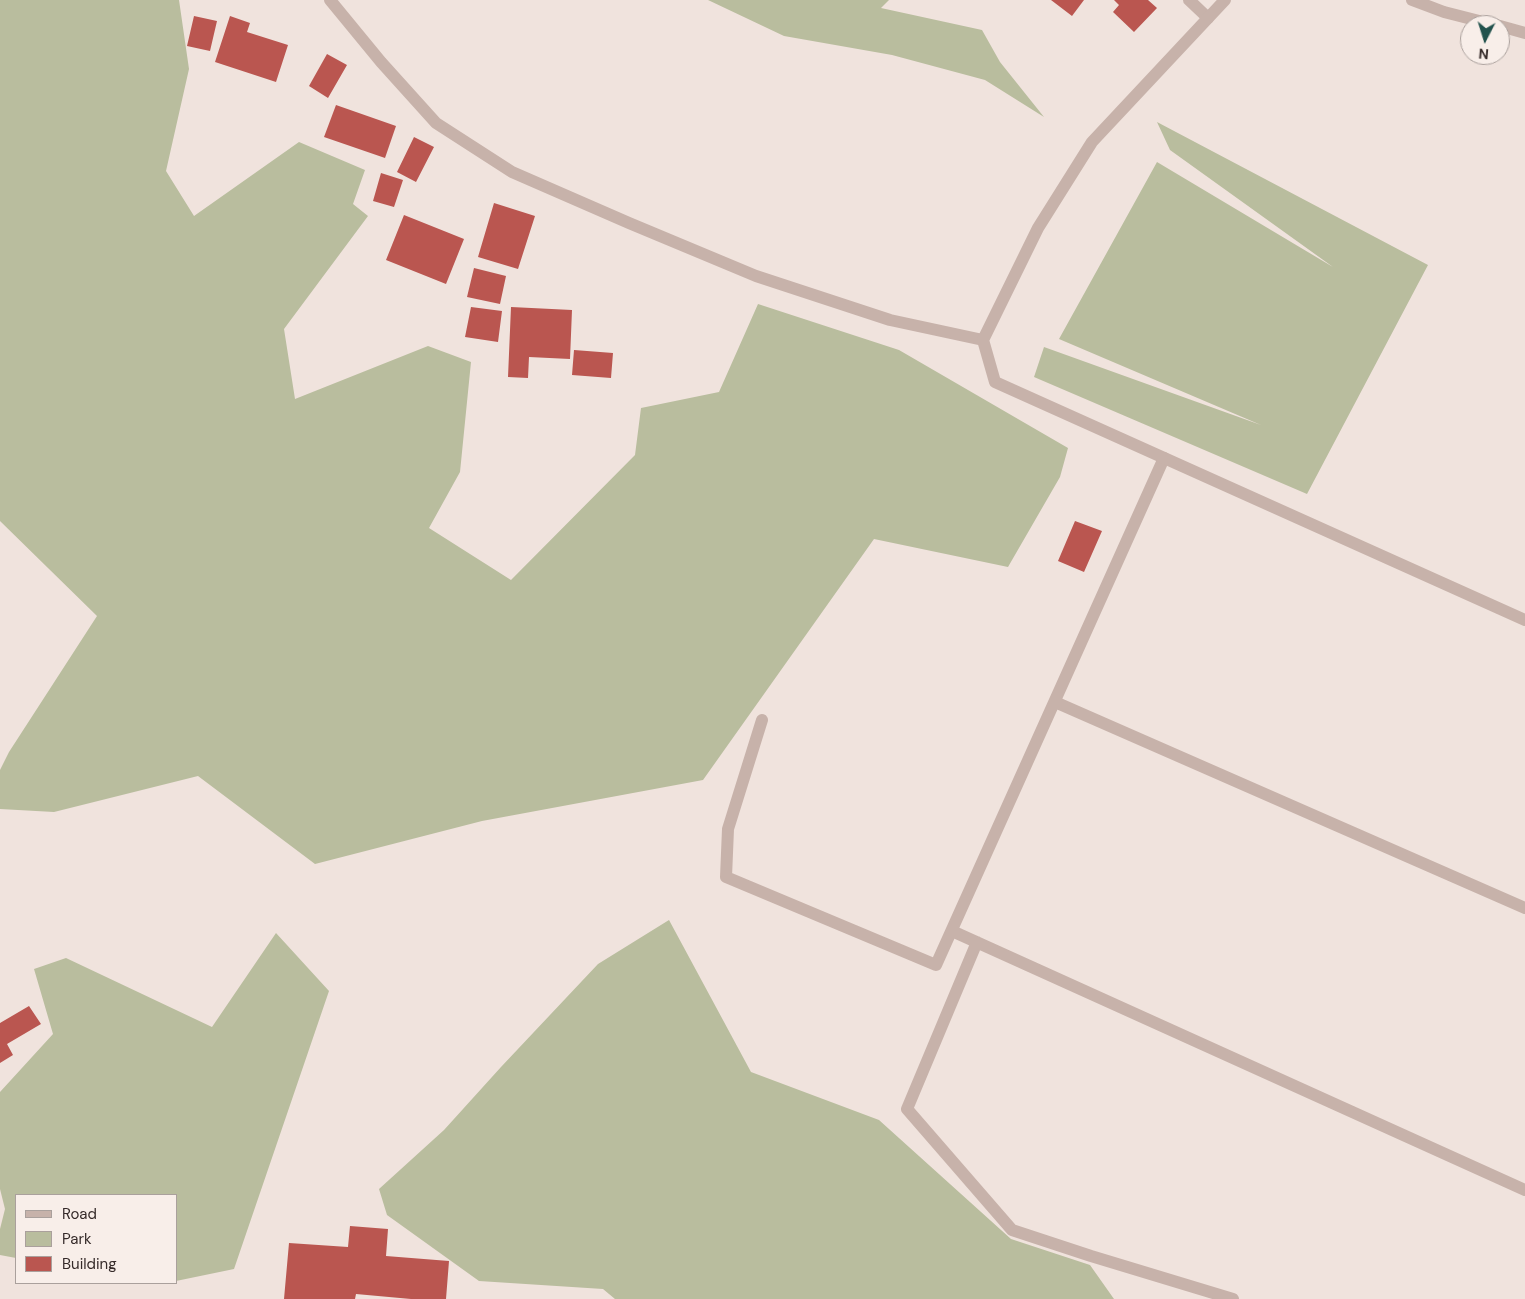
<!DOCTYPE html>
<style>
body{margin:0}
#map{position:relative;width:1525px;height:1299px;overflow:hidden;background:#f0e3dd;font-family:"DM Sans",sans-serif}
canvas{display:block}
.legend{position:absolute;left:15px;top:1194px;width:162px;height:90px;box-sizing:border-box;background:#f8eee9;border:1px solid #aaa09c;margin:0;padding:6px 9px;list-style:none;font-size:15px;color:#352a29}
.legend li{display:flex;align-items:center;gap:10px;height:25px}
.legend b{width:25px;border:1px solid #aaa09c}
.north{position:absolute;left:1460px;top:15px;width:50px;height:50px;box-sizing:border-box;background:#f8eee9;border:1px solid #aaa09c;border-radius:50%;rotate:185deg;font-size:14px;font-weight:700;line-height:20px;text-align:center;color:#352a29}
.north::after{content:'';display:block;margin:auto;width:18px;height:22px;background:#22524d;clip-path:polygon(50% 0,100% 100%,50% 72%,0 100%)}
</style>
<div id="map">
<canvas width="1525" height="1299"></canvas>
<ul class="legend">
<li><b style="height:6px;background:#c7b2aa"></b>Road</li>
<li><b style="height:14px;background:#b9bd9e"></b>Park</li>
<li><b style="height:14px;background:#ba5650"></b>Building</li>
</ul>
<div class="north">N</div>
</div>
<script>
const c = document.querySelector('canvas').getContext('2d');
c.lineJoin = 'round';
function fillPath(path, color) { c.fillStyle = color; c.fill(path, 'evenodd'); }
const shape = rows => new Path2D(rows.map(r => 'M' + r).join(''));
function strokePath(path, color, width, dash) { c.strokeStyle = color; c.lineWidth = width; c.lineCap = dash ? 'butt' : 'round'; c.setLineDash(dash || []); c.stroke(path); }
fillPath(shape([
 [0,0,179,0,189,69,166,171,194,216,299,142,365,170,353,204,368,216,284,329,295,399,428,346,471,362,460,472,429,528,511,580,635,455,641,408,719,392,758,304,899,350,1068,448,1060,477,1008,567,874,539,703,780,482,821,315,864,198,776,54,812,0,809,0,770,9,752,97,616,0,521],
 [708,0,889,0,881,8,982,30,1000,62,1044,117,985,80,892,55,784,36],
 [1157,122,1428,265,1307,494,1034,377,1044,347,1261,425,1059,339,1157,162,1333,267,1170,150],
 [669,920,751,1072,879,1120,1011,1239,1090,1265,1114,1299,615,1299,603,1289,479,1281,387,1215,379,1189,444,1130,501,1067,598,964],
 [276,933,329,991,234,1269,176,1281,176,1195,16,1195,16,1258,0,1255,0,1229,5,1209,0,1189,0,1092,53,1034,34,969,66,958,212,1027]
]), '#b9bd9e');
fillPath(shape([
 [1051,0,1084,0,1072,16],
 [1114,0,1148,0,1157,8,1134,32,1113,12,1119,5],
 [194,16,217,21,210,51,187,46],
 [230,16,250,23,247,32,288,45,276,82,215,62],
 [327,54,347,65,328,98,309,86],
 [336,105,396,126,385,158,324,137],
 [414,137,434,147,416,182,397,172],
 [381,173,403,180,394,207,373,201],
 [494,203,535,216,518,269,478,257],
 [404,215,464,239,446,284,386,260],
 [474,268,506,276,500,304,467,297],
 [471,307,502,311,498,342,465,337],
 [511,307,572,310,570,359,529,357,528,378,508,377],
 [574,350,613,353,611,378,572,375],
 [1075,521,1102,531,1084,572,1058,561],
 [29,1006,41,1024,7,1044,13,1055,0,1063,0,1023],
 [350,1226,388,1229,386,1256,449,1261,446,1299,411,1299,356,1294,355,1299,284,1299,289,1243,348,1247]
]), '#ba5650');
strokePath(shape([
 [330,0,381,62,436,123,512,172,629,223,756,276,890,320,983,340],
 [1189,0,1208,18],
 [1412,0,1444,12,1495,25],
 [1500,26,1525,33],
 [1055,702,1525,908],
 [762,720,728,829,726,877,936,965,1164,458],
 [952,931,1525,1190],
 [977,942,907,1109,1012,1230,1091,1256,1233,1299]
]), '#c7b2aa', 12);
strokePath(shape([
 [1225,0,1092,142,1038,228,983,340,995,382,1525,620]
]), '#c7b2aa', 12);
</script>
